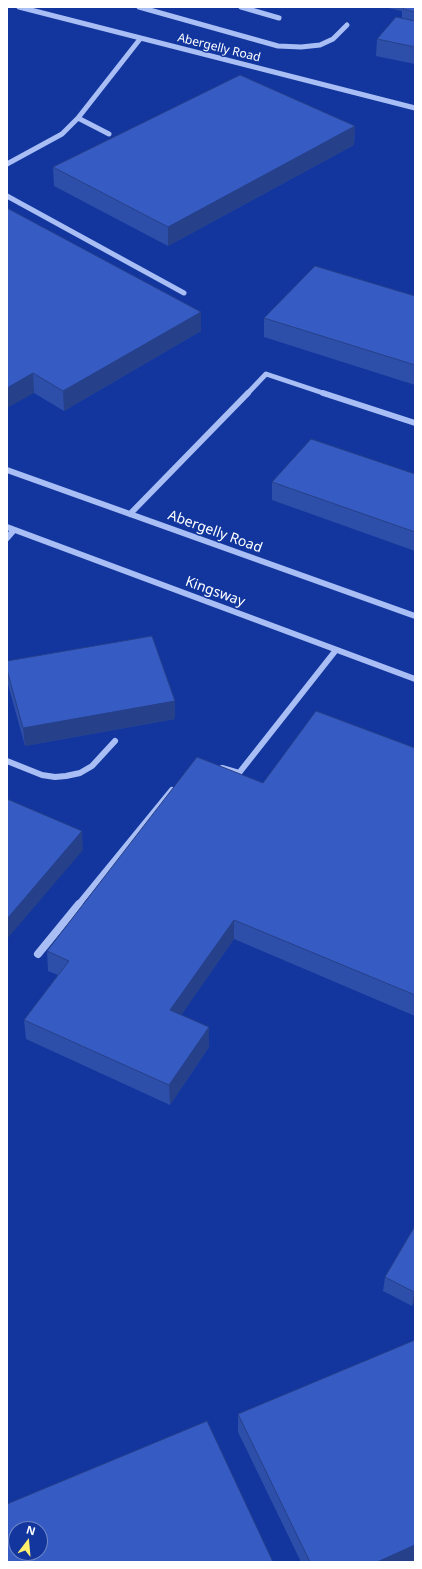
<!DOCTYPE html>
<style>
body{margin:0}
#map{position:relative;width:422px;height:1569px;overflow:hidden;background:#12369e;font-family:"Noto Sans",sans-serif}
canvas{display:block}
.frame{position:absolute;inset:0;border:8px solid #fff;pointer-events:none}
.north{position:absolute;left:8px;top:1521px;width:40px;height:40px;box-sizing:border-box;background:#12369e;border:1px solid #7186c5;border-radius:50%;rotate:16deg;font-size:11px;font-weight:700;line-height:16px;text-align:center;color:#fff}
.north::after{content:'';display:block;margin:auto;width:14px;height:18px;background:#ffef6c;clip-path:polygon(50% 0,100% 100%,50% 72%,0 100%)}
</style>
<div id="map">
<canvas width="422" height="1569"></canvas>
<div class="frame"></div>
<div class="north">N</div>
</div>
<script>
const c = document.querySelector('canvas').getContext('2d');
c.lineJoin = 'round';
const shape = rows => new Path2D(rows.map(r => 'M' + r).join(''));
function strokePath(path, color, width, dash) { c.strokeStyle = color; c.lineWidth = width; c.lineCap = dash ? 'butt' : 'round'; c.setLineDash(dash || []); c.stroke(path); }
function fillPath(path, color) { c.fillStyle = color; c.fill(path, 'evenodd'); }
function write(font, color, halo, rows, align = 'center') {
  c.font = font + ' "Noto Sans",sans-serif'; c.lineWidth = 3; c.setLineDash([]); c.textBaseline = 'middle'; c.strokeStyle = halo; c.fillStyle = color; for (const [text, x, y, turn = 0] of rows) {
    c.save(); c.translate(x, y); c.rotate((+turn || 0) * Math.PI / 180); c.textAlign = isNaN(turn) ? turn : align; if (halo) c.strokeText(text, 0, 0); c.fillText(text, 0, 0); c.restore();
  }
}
strokePath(shape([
 [19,7,415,108],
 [139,7,278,46,301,47,320,45,333,39,347,25],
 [241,7,279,18],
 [78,118,109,134],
 [7,164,62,134,78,118,140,39],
 [7,196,184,293],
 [247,394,266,374,326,394]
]), '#a9bef4', 5);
strokePath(shape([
 [323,393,415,423],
 [7,470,415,616],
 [130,514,248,393],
 [7,527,415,679],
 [7,538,14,530],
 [7,761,42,775,55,777,66,776,80,773,92,766,115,741],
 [222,768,239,773,336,650],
 [78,905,172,790]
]), '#a9bef4', 6);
strokePath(shape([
 [38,954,79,904]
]), '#a9bef4', 8);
fillPath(shape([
 [384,7,415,7,415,64,376,56,377,39,402,18,402,11],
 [355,126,354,145,168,246,54,186,53,167],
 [7,208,201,331,64,411,34,393],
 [415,296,415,385,264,337,264,318],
 [415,474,415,551,272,500,272,482],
 [7,661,175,719,25,746,7,681],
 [415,748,415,1016,234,939,181,1015,209,1027,209,1047,170,1105,26,1039,24,1020,58,975,48,971,47,951,263,783],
 [415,1226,415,1301,412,1306,383,1291,385,1277],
 [238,1414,415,1560,411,1562,301,1562,238,1432]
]), '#2e4fa9');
fillPath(shape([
 [355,126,354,145,168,246,168,227],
 [201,312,201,331,64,411,63,391],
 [33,373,34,393,7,408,7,388],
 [175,701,175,719,25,746,23,728],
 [82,831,83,850,7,939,7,919],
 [234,920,234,939,171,1030,170,1010],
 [209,1027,209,1047,170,1105,169,1085],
 [415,1291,415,1301,412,1306,414,1292],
 [415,1545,415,1560,411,1562,377,1562]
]), '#264089');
const building = shape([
 [404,7,415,7,415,12,403,9,404,7],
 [396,17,415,21,415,47,377,39,396,17],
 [240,75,355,126,168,227,53,167,240,75],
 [7,208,201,312,63,391,33,373,7,388,7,208],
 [315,266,415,296,415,365,264,318,315,266],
 [311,439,415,474,415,532,272,482,311,439],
 [152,636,175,701,23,728,7,670,7,661,152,636],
 [316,711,415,748,415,995,234,920,170,1010,209,1027,169,1085,24,1020,69,961,47,951,197,757,263,783,316,711],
 [7,799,82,831,7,919,7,799],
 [415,1226,415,1291,414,1292,385,1277,415,1226],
 [415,1340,415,1545,377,1562,310,1562,238,1414,415,1340],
 [207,1421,273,1562,7,1562,7,1504,207,1421],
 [16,1529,40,1529,40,1553,16,1553,16,1529]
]);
fillPath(building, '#365cc4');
strokePath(building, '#264089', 1);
write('12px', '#fff', '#12369e', [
 ["Abergelly Road",219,48,14]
]);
write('14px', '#fff', '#12369e', [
 ["Abergelly Road",215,532,20],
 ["Kingsway",215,592,20]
]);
</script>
